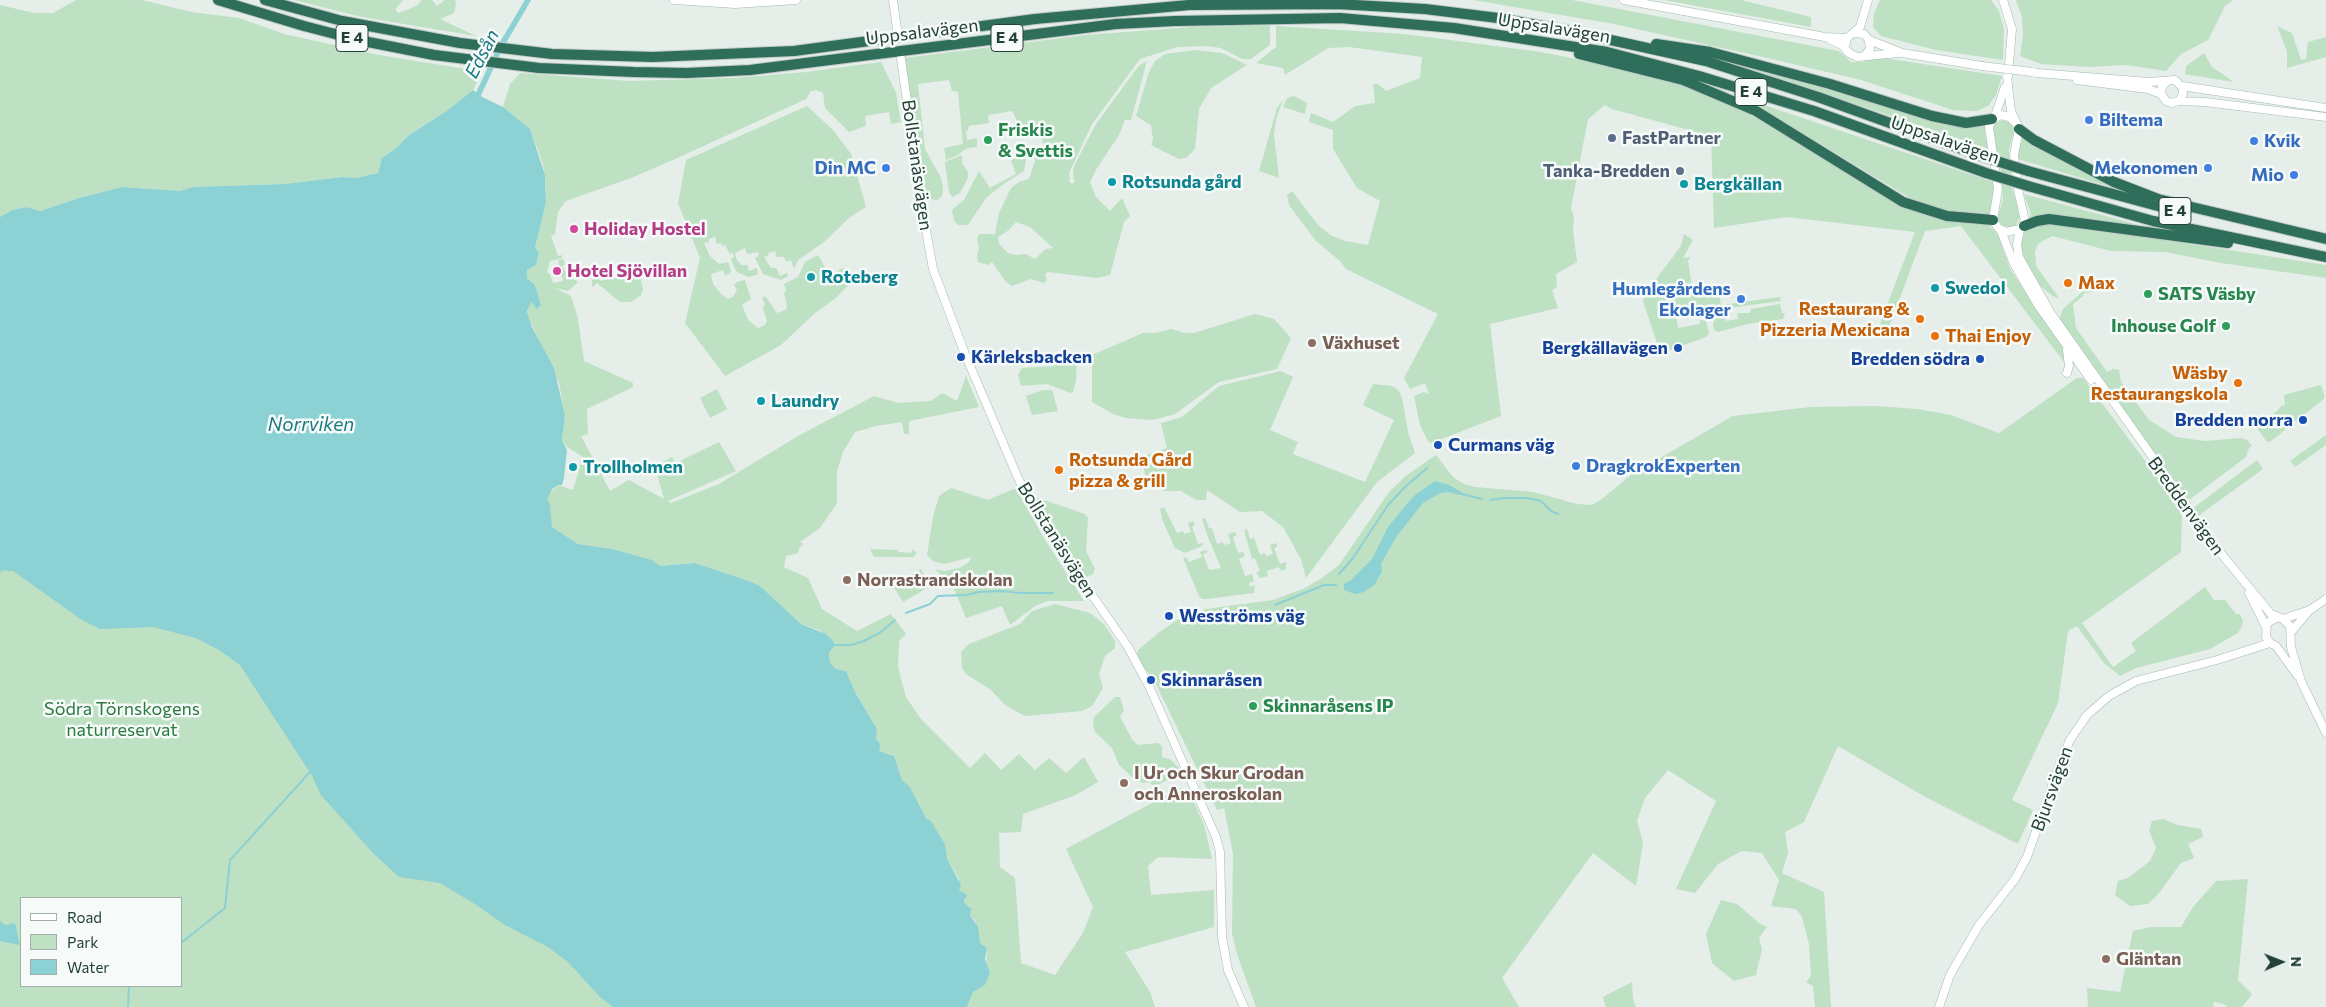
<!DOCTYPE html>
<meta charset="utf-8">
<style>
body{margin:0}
#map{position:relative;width:2326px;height:1007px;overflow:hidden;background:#e5eee9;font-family:Commissioner,sans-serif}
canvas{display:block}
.legend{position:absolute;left:20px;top:897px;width:162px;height:90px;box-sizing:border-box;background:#f6faf8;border:1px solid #a2b0aa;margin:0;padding:6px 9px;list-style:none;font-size:15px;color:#234136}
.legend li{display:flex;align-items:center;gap:10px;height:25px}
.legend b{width:25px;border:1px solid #a2b0aa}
.north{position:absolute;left:2256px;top:937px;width:50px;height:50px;-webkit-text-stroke:4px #f6faf8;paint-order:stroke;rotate:89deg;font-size:14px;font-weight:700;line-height:20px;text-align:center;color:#234136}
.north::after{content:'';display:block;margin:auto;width:18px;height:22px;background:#234136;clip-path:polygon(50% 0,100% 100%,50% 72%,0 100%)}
</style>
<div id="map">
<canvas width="2326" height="1007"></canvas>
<ul class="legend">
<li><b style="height:6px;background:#fff"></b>Road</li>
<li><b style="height:14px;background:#bee0c3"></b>Park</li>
<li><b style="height:14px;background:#8cd1d4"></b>Water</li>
</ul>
<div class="north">N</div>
</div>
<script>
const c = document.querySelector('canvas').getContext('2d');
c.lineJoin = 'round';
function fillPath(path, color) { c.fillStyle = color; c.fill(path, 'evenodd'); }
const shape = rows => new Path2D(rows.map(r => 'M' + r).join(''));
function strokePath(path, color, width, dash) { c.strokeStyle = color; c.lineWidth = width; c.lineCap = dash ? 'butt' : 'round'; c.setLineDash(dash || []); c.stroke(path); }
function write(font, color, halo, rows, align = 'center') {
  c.font = font + ' Commissioner,sans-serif'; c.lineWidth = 5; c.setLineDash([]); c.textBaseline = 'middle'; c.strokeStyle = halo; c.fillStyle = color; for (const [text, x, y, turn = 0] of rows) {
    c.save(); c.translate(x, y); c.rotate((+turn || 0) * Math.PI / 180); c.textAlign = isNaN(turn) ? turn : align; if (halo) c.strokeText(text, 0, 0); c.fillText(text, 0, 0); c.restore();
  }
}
fillPath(shape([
 [76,0,142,0,191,12,239,18,284,34,379,55,478,71,480,77,473,90,448,110,410,134,395,149,382,158,378,173,356,178,342,177,285,184,194,187,180,191,122,187,79,198,40,211,27,207,12,210,0,217,0,5,34,13,53,13],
 [294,0,403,0,395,10,399,13,416,6,422,0,432,0,437,6,445,0,455,0,456,5,454,13,440,19,476,36,362,17],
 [1473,0,1572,0,1839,51,1851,62,1863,62,1877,57,2002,76,1996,95,1988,106,1977,111,1953,110,1861,80,1763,57,1614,24],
 [1664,0,1741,0,1811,17,1811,27],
 [1880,0,1991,0,1999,11,2004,29,2003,60,1936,50,1881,36,1873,27,1874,13],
 [2016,0,2233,0,2225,6,2208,40,2181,54,2166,71,2126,65,2089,67,2041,64,2020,56,2023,35,2022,17],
 [1270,25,1270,45,1251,59,1242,59,1221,48,1206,46,1177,47,1140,59,1092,124,1069,173,1070,183,1074,183,1073,172,1075,164,1096,124,1132,75,1140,65,1147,61,1131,120,1125,120,1119,135,1097,168,1090,182,1096,197,1110,211,1122,198,1130,216,1124,222,1110,275,1097,278,1048,272,1045,274,1047,280,1044,283,1031,279,1012,286,1006,282,992,262,988,265,978,262,977,255,979,248,977,238,980,234,995,234,999,213,1011,188,1019,182,1029,179,1035,161,1033,152,1044,146,1037,126,1034,127,1032,123,1021,129,1012,111,988,115,989,123,969,126,968,131,966,131,967,140,977,138,977,147,967,148,956,156,946,160,944,148,963,144,958,92,952,91,949,80,918,84,925,149,941,178,943,188,942,196,937,200,931,199,926,194,924,176,918,159,905,58,1086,35,1191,27],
 [1016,222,1030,227,1053,248,1046,249,1035,259,1026,254,1016,255,1008,253,999,244,998,237,1009,230],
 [1276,26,1404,34,1541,52,1597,63,1670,81,1728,104,1762,121,1885,197,1924,214,1988,225,1998,235,2010,269,2065,351,2067,366,1961,226,1925,231,1889,327,1880,324,1915,232,1787,217,1714,228,1711,136,1612,109,1605,105,1588,119,1571,208,1574,218,1573,230,1577,262,1556,274,1557,287,1552,290,1558,308,1490,324,1501,416,1431,443,1428,441,1420,425,1414,396,1424,392,1429,394,1425,383,1410,389,1404,378,1438,314,1346,269,1340,261,1316,241,1289,205,1287,195,1292,191,1318,225,1330,235,1345,241,1368,245,1380,201,1357,188,1333,149,1333,130,1309,122,1311,113,1333,122,1355,106,1375,103,1373,84,1378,84,1386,91,1420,78,1422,57,1349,47,1328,48,1285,75,1283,68,1256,63,1276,47],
 [2277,26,2292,33,2301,60,2306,59,2308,42,2326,37,2326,57,2287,68,2287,51],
 [1196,50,1222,53,1247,65,1211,88,1199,109,1195,149,1186,158,1179,159,1151,145,1153,139,1151,125,1136,116,1149,72,1155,61,1165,54],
 [2204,53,2212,67,2234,82,2185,74,2186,66],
 [1728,61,1826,86,1932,120,1985,123,1985,135,1989,149],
 [881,62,896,93,901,122,891,124,889,112,865,116,866,126,849,132,825,108,823,93,816,90,811,91,806,99,673,160,631,178,566,201,558,212,555,234,551,236,558,256,562,255,562,258,550,261,547,272,550,274,553,283,563,281,558,260,563,259,565,264,562,266,567,274,578,282,568,291,555,288,571,296,578,319,584,361,633,383,633,387,587,409,588,434,581,436,610,491,629,480,664,499,655,467,672,457,676,463,719,442,736,471,668,501,671,503,719,484,798,436,874,396,898,403,931,401,942,393,957,401,966,376,979,407,909,421,909,434,904,434,902,422,876,426,855,432,843,452,837,471,837,503,820,528,800,542,804,544,799,548,798,553,786,556,784,567,808,578,822,609,857,631,891,614,906,634,899,641,898,667,906,697,921,719,970,768,985,753,1001,770,1019,754,1035,770,1049,758,1066,773,1084,757,1098,782,1076,795,1023,814,1021,832,999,833,1000,867,1015,878,1021,963,1055,975,1083,933,1093,907,1066,849,1180,788,1189,791,1204,825,1212,859,1158,857,1148,866,1151,895,1214,890,1214,927,1125,952,1150,992,1155,1007,967,1007,973,992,985,985,987,952,986,947,980,943,975,920,970,915,972,911,970,907,964,904,964,900,967,896,959,891,959,879,947,859,945,851,910,787,902,780,894,756,879,751,876,739,877,729,856,694,846,671,836,669,830,663,829,653,835,645,834,642,819,630,801,624,760,586,749,581,695,563,660,566,652,560,613,549,578,544,552,527,551,522,550,504,546,500,548,494,558,485,573,490,583,457,567,447,562,440,565,415,559,383,527,314,530,303,534,303,538,308,541,305,535,285,527,278,527,270,536,265,539,252,535,248,546,202,546,185,543,164,530,129,503,107,510,84,520,73,630,81,734,78,806,72],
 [1719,90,1996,183,1990,215,1949,211,1913,200,1773,115],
 [1294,96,1307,103,1305,114,1283,107,1287,98],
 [1283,100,1276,119,1274,135,1279,178,1259,171,1277,108],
 [807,106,833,130,851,154,866,207,850,217,824,242,798,260,794,269,791,260,786,262,784,257,777,257,775,251,768,253,769,255,764,257,771,268,776,268,780,276,787,273,788,276,781,280,763,274,755,258,759,256,758,252,747,254,745,248,735,253,737,260,741,265,747,265,749,271,757,268,758,274,749,277,739,273,736,271,731,259,734,257,733,253,730,254,725,245,722,246,721,243,717,244,715,237,709,239,709,242,704,243,710,256,719,264,728,262,731,271,729,274,725,275,723,270,711,274,713,284,721,294,728,299,733,297,737,290,734,285,737,282,745,280,751,299,742,305,748,320,758,328,765,325,767,321,763,308,765,304,762,298,765,296,777,313,786,310,787,305,784,293,786,290,784,284,798,277,805,262,818,255,829,275,843,268,856,277,837,297,815,313,781,345,725,376,685,323,700,258,678,203,686,160],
 [2002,120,2011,123,2014,130,2009,150,2012,188,2020,216,2016,225,2010,227,2003,226,1997,219,2003,199,2001,171,1991,136,1993,125],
 [2022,139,2041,147,2128,192,2018,159,2018,151],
 [962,155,962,163,968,172,968,178,960,193,952,197,949,192,945,162],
 [1022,155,1026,160,1024,171,1002,185,986,198,968,225,958,225,954,220,952,210,964,200,979,171,990,188,1016,174,1011,160],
 [2024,194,2157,230,2049,215,2030,219,2031,214],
 [2054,223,2326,265,2326,278,2221,263,2165,252,2111,251,2052,236,2038,244,2035,252,2036,266,2059,298,2054,297,2038,284,2024,260,2021,248,2022,236,2028,227],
 [1684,234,1693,240,1683,258,1690,257,1688,261,1693,293,1718,289,1721,305,1780,297,1781,301,1676,315,1678,328,1700,324,1700,320,1706,321,1709,334,1706,337,1665,352,1659,349,1643,301,1645,294,1681,246],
 [633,273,640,277,643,289,641,295,631,302,620,302,597,283,593,287,592,286,592,280,599,276,600,281],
 [2097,284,2104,290,2084,293,2083,296,2073,304,2076,328,2107,372,2113,369,2119,370,2121,382,2149,420,2176,437,2205,441,2241,438,2247,440,2252,446,2249,448,2246,457,2189,500,2069,338,2059,320,2063,309,2089,286],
 [1780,304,1782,313,1785,313,1783,319,1748,324,1718,332,1714,330,1713,325,1715,318,1725,317,1726,321,1738,319,1737,313,1750,313,1751,309],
 [1255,314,1274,319,1291,338,1277,369,1219,382,1175,414,1153,420,1126,418,1113,414,1092,402,1092,355,1143,333,1155,333,1171,329,1185,333,1194,333],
 [1071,354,1077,354,1076,381,1073,392,1071,393,1047,384,1021,386,1018,375,1022,368,1054,366],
 [1281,371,1293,377,1270,430,1298,442,1293,454,1365,482,1394,420,1363,405,1373,384,1392,386,1398,390,1402,398,1408,432,1415,453,1377,482,1306,578,1301,559,1283,527,1262,511,1240,512,1207,490,1206,500,1196,500,1181,491,1163,491,1163,486,1146,479,1141,457,1167,448,1161,423,1182,417,1219,386],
 [2077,378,2083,378,2182,510,2181,552,2082,623,2113,667,2136,651,2131,643,2205,587,2214,600,2225,600,2236,614,2240,614,2243,621,2242,626,2238,633,2210,649,2136,668,2120,676,2104,663,2077,626,2068,631,2058,703,2012,800,2033,810,2018,844,1927,798,1838,746,1804,822,1785,832,1788,852,1782,873,1824,892,1831,1007,1815,1007,1813,986,1806,982,1811,976,1809,944,1802,917,1796,909,1771,906,1779,880,1762,853,1742,851,1718,864,1695,893,1676,889,1716,801,1668,770,1645,798,1637,821,1643,843,1636,886,1593,853,1502,978,1519,1007,1256,1007,1237,954,1232,933,1233,853,1224,808,1217,810,1153,678,1139,662,1137,655,1138,650,1161,631,1177,620,1206,609,1273,600,1305,588,1322,578,1339,565,1389,492,1407,475,1436,455,1453,477,1464,484,1475,487,1533,492,1577,504,1592,505,1602,499,1632,474,1733,416,1810,407,1875,406,1918,409,1951,415,1999,433],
 [2321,385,2325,398,2271,441,2267,442,2257,428,2278,410,2281,406,2285,405,2284,395],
 [717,389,727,409,710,418,700,398],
 [1043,390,1052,390,1058,411,1032,415,1026,396],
 [2326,435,2326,445,2295,467,2290,461],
 [2257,460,2263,469,2198,516,2192,509],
 [951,488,988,500,1016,488,1042,535,1084,601,1048,601,1035,606,1010,625,1002,606,966,618,955,591,935,569,945,571,959,568,968,563,972,557,944,564,933,561,927,555,933,517,939,496],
 [1035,497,1085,514,1088,518,1086,551,1095,569,1093,574,1086,577,1077,567,1053,532],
 [1164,507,1177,533,1183,531,1184,534,1191,532,1188,523,1193,521,1195,525,1192,527,1198,544,1204,543,1202,546,1185,553,1175,548,1162,519,1160,509],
 [1205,518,1209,528,1212,528,1217,544,1223,542,1224,545,1231,543,1228,534,1235,532,1236,536,1233,537,1238,553,1243,552,1245,556,1239,559,1245,576,1252,574,1254,581,1249,583,1250,587,1255,585,1254,593,1207,599,1202,599,1199,596,1183,558,1187,558,1189,562,1202,557,1200,552,1206,550,1208,552,1203,554,1209,570,1221,568,1208,537,1202,519],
 [1247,529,1250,539,1254,538,1260,555,1265,553,1266,556,1273,554,1270,545,1276,543,1277,547,1274,548,1280,564,1286,562,1286,569,1281,571,1279,567,1267,571,1268,576,1260,578,1256,572,1260,571,1255,558,1252,559,1247,541,1244,530],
 [0,534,226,618,279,725,312,776,320,794,659,1007,0,1007],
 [21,898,181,898,181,986,21,986],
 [870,549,898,550,898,552,911,553,913,549,917,553,913,557,874,557],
 [921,569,931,586,903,602,893,586],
 [1055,604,1090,613,1104,624,1115,641,1115,648,1105,656,1099,674,1103,688,1092,706,1082,711,1025,716,1005,705,991,690,966,674,962,668,961,652,969,644,1020,624,1032,611],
 [1115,697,1120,697,1124,710,1120,717,1133,741,1138,745,1158,743,1162,746,1162,757,1170,759,1179,768,1180,772,1177,775,1158,785,1153,786,1150,782,1143,783,1135,780,1119,765,1112,748,1095,732,1093,723,1094,717],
 [2163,819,2178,825,2201,829,2203,837,2188,844,2194,858,2181,863,2159,893,2148,904,2130,906,2115,895,2118,881,2128,878,2150,861,2156,848,2149,830,2152,821],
 [2248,879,2238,980,2252,994,2242,1007,2227,1007,2224,1004,2214,1002,2213,1007,2088,1007,2087,988,2120,992,2133,931,2151,927,2181,927,2193,907,2216,881],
 [1721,900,1737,904,1759,923,1767,927,1759,938,1762,949,1756,975,1734,981,1712,963,1706,934],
 [1632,982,1633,999,1636,1007,1606,1007,1603,997]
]), '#bee0c3');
fillPath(shape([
 [473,90,482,97,503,107,530,129,545,175,546,202,535,248,539,252,536,265,527,270,527,278,535,285,541,305,537,309,531,302,527,312,532,327,554,368,565,415,562,440,567,450,564,478,562,485,558,485,552,489,547,499,550,504,552,527,578,544,613,549,652,560,660,566,695,563,749,581,760,586,801,624,826,634,834,642,835,645,829,653,830,663,836,669,846,671,856,694,877,729,876,739,880,744,879,751,894,756,902,780,910,787,927,819,931,821,942,840,945,845,947,859,961,885,959,891,966,894,967,896,964,900,964,903,972,909,970,915,978,927,980,943,987,948,985,959,990,973,985,985,973,992,967,1007,613,1007,601,998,568,962,548,947,505,925,475,904,440,883,399,877,373,853,320,794,312,776,240,665,219,650,196,638,153,627,100,629,82,620,13,571,3,570,0,572,0,217,12,210,27,207,40,211,79,198,122,187,180,191,193,187,285,184,342,177,356,178,378,173,382,158,395,149,409,135,448,110],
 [1435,481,1449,485,1461,492,1459,495,1448,492,1440,493,1423,503,1396,537,1381,564,1382,571,1375,584,1364,592,1355,594,1344,590,1344,584,1350,581,1372,559,1388,527,1406,505,1415,495],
 [0,921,5,925,15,923,20,945,0,941]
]), '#8cd1d4');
strokePath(shape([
 [1458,493,1482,499],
 [1490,500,1505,498,1527,498,1541,501,1551,511,1558,514],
 [1339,574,1353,558,1388,505,1406,486,1427,468],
 [1275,605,1324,585,1336,585],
 [906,613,930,604,938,596,966,595,979,592,1001,591,1021,593,1053,593],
 [835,645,851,645,864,641,881,632,895,620],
 [181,943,225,908,230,860,310,772],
 [128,1007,129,986]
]), '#8cd1d4', 2);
strokePath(shape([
 [478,95,501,46,528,0]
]), '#8cd1d4', 5.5);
const secondary = shape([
 [674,0,735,4,796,0],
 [893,0,897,29],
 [1624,0,1825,37,1847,38],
 [2003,0,2012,29,2008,76],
 [1854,33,1864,34,1869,40,1870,49,1865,55],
 [1829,39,1842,45,1849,53,1857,57,1898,53],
 [1869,40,1902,53,1982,66],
 [1846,43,1847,38,1860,27,1868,0],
 [901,59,924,219,933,269,965,354,1018,478,1043,524,1128,647,1149,686,1216,837,1220,852,1222,937,1228,970,1244,1007],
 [2037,73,2149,82,2175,80,2183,88,2183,94,2179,101],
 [2007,77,2011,111,2017,124,2019,129,2014,155,2019,194,2025,221,2020,229,2006,232,1998,228,1993,220,1998,189,1989,127,1992,119,2001,115,2009,117,2017,124],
 [2077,80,2148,89,2161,94],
 [2166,82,2162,87,2161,94,2166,101,2171,103,2179,101,2205,102,2326,117],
 [2182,86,2326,108],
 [1995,116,2005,87],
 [2020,229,2017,245,2019,257,2050,312,2219,551,2271,614,2283,619,2290,626,2291,647,2301,681,2326,733],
 [2001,231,2014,264,2038,305,2091,380],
 [2067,373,2069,366,2067,350],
 [2249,593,2266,627],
 [2278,617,2267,623,2266,637,2270,643,2276,646,2297,675],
 [2283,619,2310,610,2326,599],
 [2292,631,2308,612],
 [1939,1007,1950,975,1979,925,2015,879,2027,857,2060,763,2070,740,2087,715,2109,696,2136,681,2217,660,2270,643]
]);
const highway = shape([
 [218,0,304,26,358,40,434,55,539,68,634,72,687,73,750,70,1116,24,1175,21,1340,18,1454,28,1607,52,1699,76,1814,111,1986,173],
 [265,0,342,21,460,43,552,54,653,57,794,51,1035,19,1189,5,1337,4,1425,9,1498,18,1570,31,1706,61,1818,97,1981,156],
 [1656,44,1710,52,1830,84,1932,116,1966,123,1992,119],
 [1579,54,1683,80,1756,111,1903,202,1947,216,1993,220],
 [2019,129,2034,140,2114,182,2158,199,2326,239],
 [2028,171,2180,212],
 [2028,186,2153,221,2326,257],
 [2024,226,2037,221,2049,219,2228,243]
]);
strokePath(secondary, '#a3bbb0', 9);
strokePath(highway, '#c1cac7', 12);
strokePath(secondary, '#fff', 8);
strokePath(highway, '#2e6e5a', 10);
const secondaryBridge = shape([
 [1982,66,2032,72]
]);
const highwayBridge = shape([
 [1981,156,2028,171],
 [1986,173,2028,186]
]);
strokePath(secondaryBridge, '#a3bbb0', 9, []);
strokePath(highwayBridge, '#c1cac7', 12, []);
strokePath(secondaryBridge, '#fff', 8);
strokePath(highwayBridge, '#2e6e5a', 10);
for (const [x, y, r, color] of [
 [2089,120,5,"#3f7fe0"],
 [1612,138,5,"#5c6f8a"],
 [988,140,5,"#2e9e5b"],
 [2254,141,5,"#3f7fe0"],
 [886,168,5,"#3f7fe0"],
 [2208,168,5,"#3f7fe0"],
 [1680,171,5,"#5c6f8a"],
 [2294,175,5,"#3f7fe0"],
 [1112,182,5,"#0f9aa8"],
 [1684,184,5,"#0f9aa8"],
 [574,229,5,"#d1479c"],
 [557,271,5,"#d1479c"],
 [811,277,5,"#0f9aa8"],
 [2068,283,5,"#e8710a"],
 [1935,288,5,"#0f9aa8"],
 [2148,294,5,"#2e9e5b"],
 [1741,299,5,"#3f7fe0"],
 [1920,319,5,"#e8710a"],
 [2226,326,5,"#2e9e5b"],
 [1935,336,5,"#e8710a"],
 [1312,343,5,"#8d6e63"],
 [1678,348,5,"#1a4fb4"],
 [961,357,5,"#1a4fb4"],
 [1980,359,5,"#1a4fb4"],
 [2238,383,5,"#e8710a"],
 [761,401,5,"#0f9aa8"],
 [2303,420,5,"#1a4fb4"],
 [1438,445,5,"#1a4fb4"],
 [1576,466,5,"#3f7fe0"],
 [573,467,5,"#0f9aa8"],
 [1059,470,5,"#e8710a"],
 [847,580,5,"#8d6e63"],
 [1169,616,5,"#1a4fb4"],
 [1151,680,5,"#1a4fb4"],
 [1253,706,5,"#2e9e5b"],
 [1124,783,5,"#8d6e63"],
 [2106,959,5,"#8d6e63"]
]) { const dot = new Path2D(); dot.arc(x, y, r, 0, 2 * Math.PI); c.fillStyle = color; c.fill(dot); strokePath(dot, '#f6faf8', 2); }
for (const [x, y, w] of [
 [352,38,32],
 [1007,38,32],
 [1751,92,32],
 [2175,211,32]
]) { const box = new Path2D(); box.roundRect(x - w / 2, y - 13.5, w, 27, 4); c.fillStyle = '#f6faf8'; c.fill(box); strokePath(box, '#234136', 1); }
write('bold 16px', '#234136', null, [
 ["E 4",352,38],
 ["E 4",1007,38],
 ["E 4",1751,92],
 ["E 4",2175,211]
]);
write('18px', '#234136', '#f6faf8', [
 ["Uppsalavägen",1554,28,9],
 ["Uppsalavägen",922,32,-7],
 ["Uppsalavägen",1945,140,19],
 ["Bollstanäsvägen",917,165,82],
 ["Breddenvägen",2186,506,54],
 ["Bollstanäsvägen",1057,540,58],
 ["Bjursvägen",2052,789,-70]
]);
write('bold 18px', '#366cbe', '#f6faf8', [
 ["Biltema",2099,120,"left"],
 ["Kvik",2264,141,"left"],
 ["Din MC",876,168],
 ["Mekonomen",2198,168],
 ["Mio",2284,175],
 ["Humlegårdens",1731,289],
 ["Ekolager",1731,310],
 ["DragkrokExperten",1586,466,"left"]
], 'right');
write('bold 18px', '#27864d', '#f6faf8', [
 ["Friskis",998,130],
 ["& Svettis",998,151],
 ["SATS Väsby",2158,294],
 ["Inhouse Golf",2216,326,"right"],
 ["Skinnaråsens IP",1263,706]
], 'left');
write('bold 18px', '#4e5e75', '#f6faf8', [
 ["FastPartner",1622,138],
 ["Tanka-Bredden",1670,171,"right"]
], 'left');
write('bold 18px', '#0d838f', '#f6faf8', [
 ["Rotsunda gård",1122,182],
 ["Bergkällan",1694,184],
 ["Roteberg",821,277],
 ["Swedol",1945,288],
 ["Laundry",771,401],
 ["Trollholmen",583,467]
], 'left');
write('bold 18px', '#b23c85', '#f6faf8', [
 ["Holiday Hostel",584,229],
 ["Hotel Sjövillan",567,271]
], 'left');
write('bold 18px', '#c56008', '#f6faf8', [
 ["Max",2078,283],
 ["Restaurang &",1910,309,"right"],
 ["Pizzeria Mexicana",1910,330,"right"],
 ["Thai Enjoy",1945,336],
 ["Wäsby",2228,373,"right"],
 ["Restaurangskola",2228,394,"right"],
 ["Rotsunda Gård",1069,460],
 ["pizza & grill",1069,481]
], 'left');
write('bold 18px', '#785e54', '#f6faf8', [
 ["Växhuset",1322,343],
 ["Norrastrandskolan",857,580],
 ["I Ur och Skur Grodan",1134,773],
 ["och Anneroskolan",1134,794],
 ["Gläntan",2116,959]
], 'left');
write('bold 18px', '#164399', '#f6faf8', [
 ["Bergkällavägen",1668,348,"right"],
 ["Kärleksbacken",971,357],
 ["Bredden södra",1970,359,"right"],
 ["Bredden norra",2293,420,"right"],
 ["Curmans väg",1448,445],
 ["Wesströms väg",1179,616],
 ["Skinnaråsen",1161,680]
], 'left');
write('18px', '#2c7a42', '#f6faf8', [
 ["Södra Törnskogens",122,709],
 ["naturreservat",122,730]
]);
write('italic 19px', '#1b7980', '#f6faf8', [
 ["Edsån",482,54,-63],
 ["Norrviken",311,425]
]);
</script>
